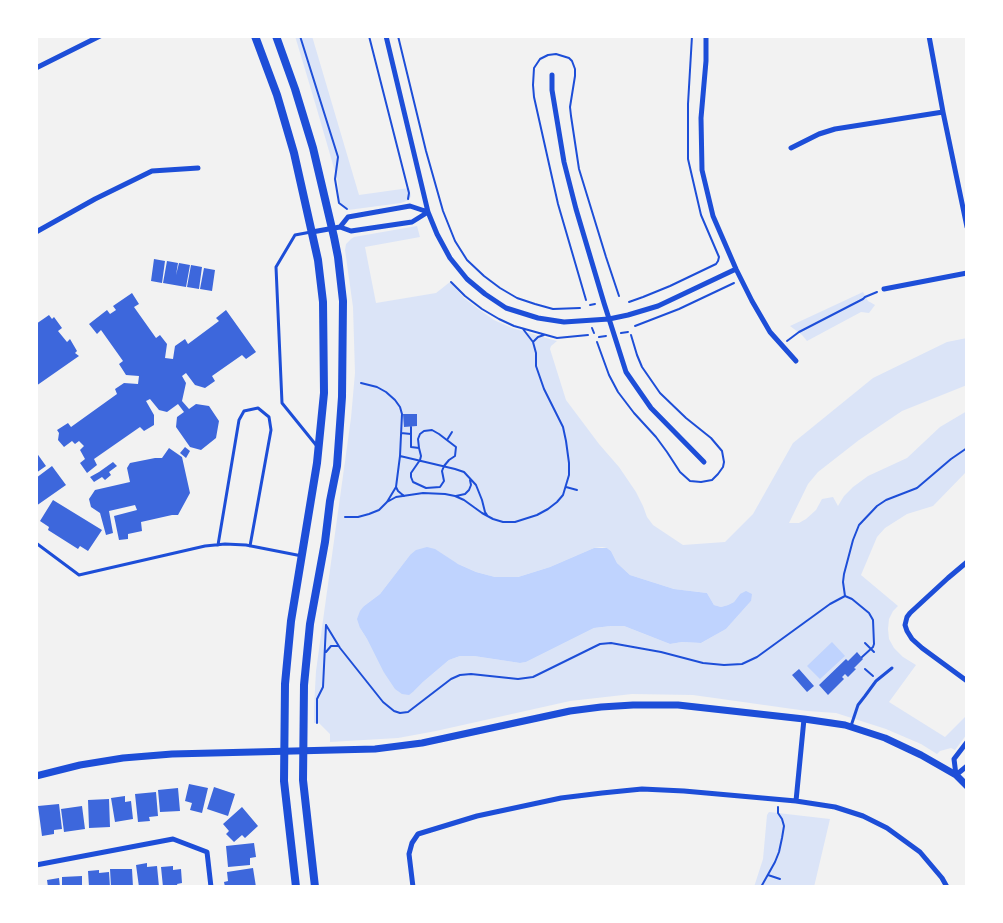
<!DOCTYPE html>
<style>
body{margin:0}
#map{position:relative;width:1003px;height:923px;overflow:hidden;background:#f2f2f2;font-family:Lato,sans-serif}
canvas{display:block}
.frame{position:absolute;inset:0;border:38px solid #fff;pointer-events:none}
</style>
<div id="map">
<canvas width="1003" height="923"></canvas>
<div class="frame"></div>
</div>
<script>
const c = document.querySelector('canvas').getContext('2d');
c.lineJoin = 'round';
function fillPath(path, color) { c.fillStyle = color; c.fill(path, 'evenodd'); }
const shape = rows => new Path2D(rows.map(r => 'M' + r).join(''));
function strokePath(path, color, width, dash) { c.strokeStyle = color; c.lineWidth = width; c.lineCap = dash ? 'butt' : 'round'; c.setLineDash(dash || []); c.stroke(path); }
fillPath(shape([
 [295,36,312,36,359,195,409,188,411,196,409,200,401,203,348,210,339,204,338,182,316,106],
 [417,226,420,237,365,247,376,303,436,293,450,282,464,298,481,311,494,320,512,328,557,341,551,346,550,349,566,400,599,444,619,467,636,492,643,506,647,517,653,525,683,545,725,542,753,514,793,443,873,378,947,342,967,338,967,385,902,411,859,440,818,472,808,484,789,523,799,523,806,519,816,510,822,499,833,497,838,506,844,496,853,487,868,476,907,458,940,427,967,411,967,471,933,506,907,514,885,528,877,537,861,575,898,606,893,611,889,619,888,629,889,639,894,648,903,657,916,665,889,702,945,737,967,715,967,734,955,750,951,748,940,751,937,754,921,744,886,729,836,713,807,711,693,695,632,694,570,701,436,731,398,738,330,742,330,734,319,723,314,723,314,708,316,671,351,418,355,373,353,307,345,250,346,244,351,239,354,237],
 [602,547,607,548,611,551,617,563,630,575,674,589,707,593,714,605,721,607,728,605,734,602,740,594,751,601,726,629,701,643,682,642,670,644,624,626,611,626,594,628,526,662,520,663,474,656,460,656,449,660,423,682,414,691,383,671,367,639,360,628,364,606,380,594,410,555,458,564,476,572,495,577,518,577,550,567,594,548],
 [863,292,868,301,875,305,869,313,861,312,807,341,802,335,790,326],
 [769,812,830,819,814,887,754,887,763,859,767,815]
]), '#dbe4f7');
fillPath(shape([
 [427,547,435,549,458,564,476,572,495,577,518,577,550,567,594,548,607,548,611,551,617,563,630,575,674,589,707,593,714,605,721,607,728,605,734,602,740,594,746,591,752,594,751,601,726,629,701,643,682,642,670,644,624,626,611,626,594,628,526,662,520,663,474,656,460,656,449,660,423,682,414,691,409,695,402,694,395,689,383,671,367,639,360,628,357,619,360,611,364,606,380,594,410,555,416,550],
 [832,642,845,656,820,679,807,666]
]), '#bfd3fe');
fillPath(shape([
 [154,259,165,261,162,283,151,281],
 [167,261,178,263,176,275,179,263,190,265,186,287,163,283],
 [191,265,202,267,199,289,187,287],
 [204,268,215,270,212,291,200,289],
 [132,293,139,304,134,307,156,338,160,335,167,344,165,358,173,359,175,346,185,339,188,344,219,321,216,318,226,310,256,352,246,359,242,355,212,376,215,381,205,388,195,385,186,373,182,376,186,383,182,401,189,409,196,404,209,406,219,421,216,438,201,450,190,447,176,427,177,417,184,412,178,404,167,412,159,410,150,399,146,401,154,415,154,425,144,431,140,427,94,459,97,465,87,473,80,463,85,459,80,450,84,446,79,441,75,444,72,441,64,447,58,440,59,433,57,430,68,423,71,427,117,394,115,389,124,383,138,384,139,376,126,375,119,364,123,361,101,330,97,334,89,324,107,310,110,314,116,310,113,306],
 [49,315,52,319,54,317,62,328,58,331,67,342,70,339,77,351,75,353,79,356,36,386,36,324],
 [403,414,417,414,417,426,404,427],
 [185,447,190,451,186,458,180,453],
 [169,448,182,457,190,493,178,515,172,515,141,522,142,531,128,534,128,539,119,540,114,516,137,510,135,505,109,511,113,533,106,535,100,513,91,507,89,499,95,490,130,482,127,468,130,463,155,458,162,458],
 [36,452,46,466,36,473],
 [113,462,117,466,109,472,111,475,105,480,102,477,94,482,90,477,99,472],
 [52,466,66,485,36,506,36,478],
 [53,500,102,530,88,551,80,546,78,549,48,530,49,527,40,521],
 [857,652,863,659,854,668,856,669,848,677,845,674,842,677,844,679,828,695,819,685,846,659,848,661],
 [799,669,814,686,807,692,792,675],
 [189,784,208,788,202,813,190,810,192,803,185,801],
 [214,787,235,794,228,816,207,809],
 [178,788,180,811,160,812,158,790],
 [156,792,158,816,149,817,150,821,138,822,135,794],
 [125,796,125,802,131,801,133,819,115,822,111,798],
 [109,799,110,827,89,828,88,800],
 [59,804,62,829,54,830,54,834,42,836,38,806],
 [82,806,85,829,64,832,61,809],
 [242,807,258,826,245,838,242,835,234,842,226,834,229,831,223,824],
 [254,843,256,857,250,858,250,865,228,867,226,846],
 [147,863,147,867,157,866,159,887,139,887,136,865],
 [173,866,173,870,181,869,182,883,177,884,178,887,163,887,161,867],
 [253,868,256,887,225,887,224,882,228,881,227,872],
 [110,869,132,869,133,887,111,887],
 [99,870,99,873,109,872,110,887,89,887,88,871],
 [82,876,82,887,62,887,62,877],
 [59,878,60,887,48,887,47,880]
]), '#3d67dc');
strokePath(shape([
 [300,36,338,157,335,179,339,203,347,209],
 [369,36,409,193,408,199],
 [398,36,426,151,443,211,455,241,467,260,484,276,500,288,517,298,535,304,553,309,580,308],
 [451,282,465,296,482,309,499,319,514,326,557,338,588,335],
 [586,300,558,204,534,97,533,85,534,68,540,59,548,55,556,54,569,58,572,61,575,69,575,76,570,107,571,116,579,169,606,257,619,296],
 [629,302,643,297,670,286,716,264,718,261,719,257,701,215,688,159,688,104,692,36],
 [590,305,595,304],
 [635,326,679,309,734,283],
 [592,328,594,333],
 [621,333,628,332],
 [599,337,606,336],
 [787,341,799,332,863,299,865,297,877,292],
 [533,342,538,337,544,335],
 [597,342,609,375,618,392,634,413,656,437,667,452,680,472,690,481,701,482,712,480,718,474,723,467,724,462,722,451,711,438,686,418,660,393,642,367,637,355,631,335],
 [411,427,411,447,419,448,418,439,420,434,424,431,432,430,439,434,456,447,455,456,449,460,444,466,442,471,444,481,440,487,426,488,413,482,411,477,411,473,420,460,421,456,419,448],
 [401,433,411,434],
 [447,440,452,432],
 [400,456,455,469,464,472,476,485,482,500,485,512,487,515],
 [396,487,398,491,404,496],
 [566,487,577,490],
 [456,496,465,494,469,490,471,485,470,480],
 [387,502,396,497,423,493,445,494,455,496,464,500,482,513,493,519,503,522,515,522,537,515,548,509,557,502,563,495,569,475,569,463,566,441,563,427,544,389,536,366,536,353,533,342,523,329],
 [345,517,358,517,369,514,379,510,387,502,396,487,400,456,402,414,400,407,395,400,386,392,377,387,361,383],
 [845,596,843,582,844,574,853,540,859,525,877,506,886,500,917,488,951,459,967,448],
 [326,625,340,648,383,702,394,711,400,713,408,712,451,679,460,675,471,674,518,679,533,677,600,644,611,643,622,645,661,652,703,663,724,665,742,664,757,657,830,604,845,596,852,599,869,613,873,620,874,644,873,647,862,657],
 [865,643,874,652],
 [326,652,331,646,338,646],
 [865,669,873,676],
 [317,723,317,699,323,687,326,625],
 [768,875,780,879],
 [761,887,775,862,779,852,782,838,784,826,782,819,778,813,778,807]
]), '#1d4ed8', 2);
strokePath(shape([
 [311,232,295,235,276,267,282,403,316,445],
 [36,543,79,575,205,546,225,544,246,545,302,556],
 [218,545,239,420,244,411,258,408,269,417,271,430,250,546],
 [851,726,858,705,865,696,876,681,892,668]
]), '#1d4ed8', 3);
strokePath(shape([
 [386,36,428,212,437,234,450,258,467,279,485,294,506,308,538,318,564,322,609,319,628,315,658,306,736,269],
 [706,36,706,61,701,118,702,170,713,216,736,269,752,301,770,332,796,361],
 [929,36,943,112,967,227],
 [36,68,100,36],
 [552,75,552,90,564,162,576,209,604,303,626,372,651,408,704,462],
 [791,148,819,134,835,129,943,112],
 [340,227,348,217,410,206,428,212],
 [36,232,95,199,152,171,198,168],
 [312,232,340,227,351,231,412,222,428,212],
 [884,289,967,273],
 [967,562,948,578,910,613,907,617,905,625,907,631,912,639,922,648,967,681],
 [956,775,954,759,967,742],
 [956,775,967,766],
 [796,801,804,719],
 [36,865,173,839,207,852,211,887],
 [413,887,409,854,412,843,418,834,477,816,561,798,602,793,642,789,684,791,796,801,835,807,863,816,887,828,920,852,942,878,947,887]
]), '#1d4ed8', 5);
strokePath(shape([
 [36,776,80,765,123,758,172,754,375,749,422,743,570,711,601,707,633,705,678,705,804,719,845,725,885,738,921,755,956,775,967,786]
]), '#1d4ed8', 7);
strokePath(shape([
 [255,36,277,95,294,153,318,260,323,302,324,393,317,463,291,621,285,684,284,781,296,887],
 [276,36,295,89,313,148,334,237,338,257,343,301,342,397,337,466,330,501,325,542,310,624,304,685,303,780,315,887]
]), '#1d4ed8', 8);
</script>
